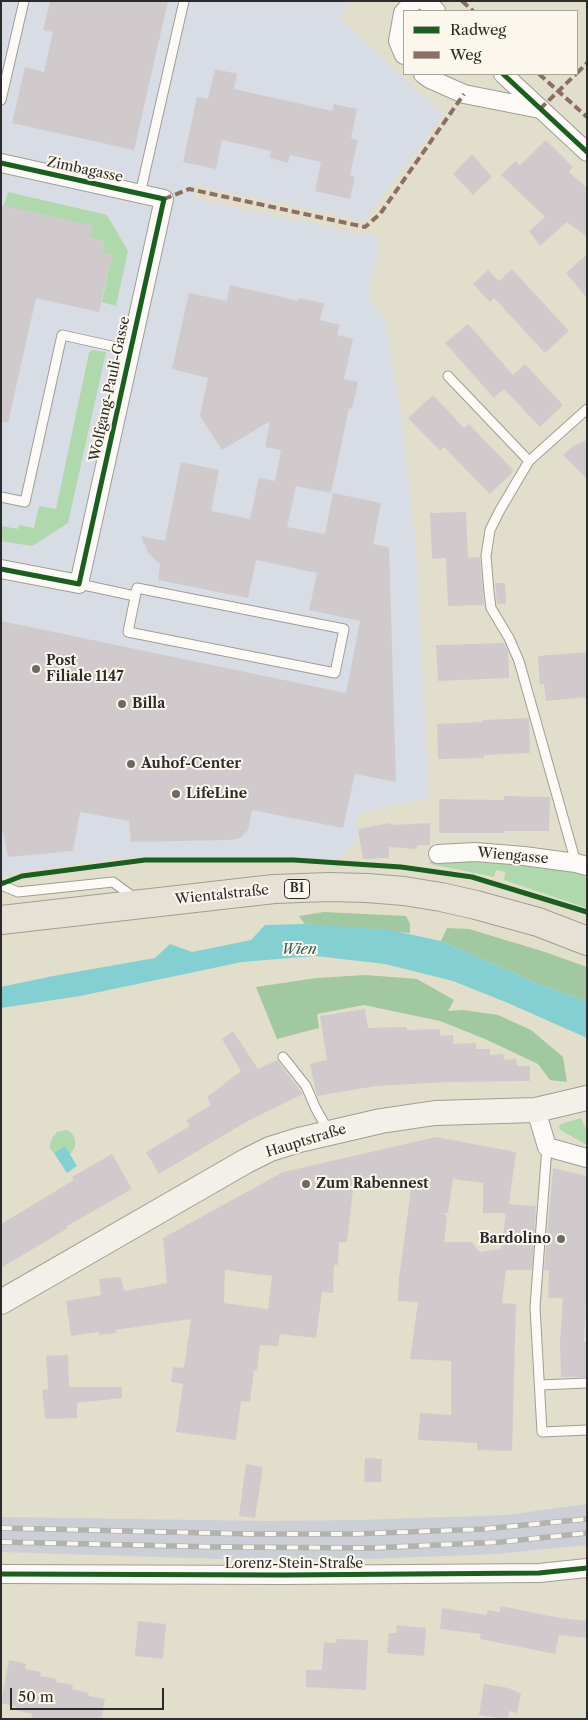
<!DOCTYPE html>
<meta charset="utf-8">
<style>
body{margin:0}
#map{position:relative;width:588px;height:1720px;overflow:hidden;background:#e2decc;font-family:"Libre Caslon Text",serif}
canvas{display:block}
.frame{position:absolute;inset:0;border:2px solid #2b2b2b;pointer-events:none}
.legend{position:absolute;left:403px;top:10px;width:175px;height:65px;box-sizing:border-box;background:#fbf7ec;border:1px solid #a8a59f;margin:0;padding:6px 9px;list-style:none;font-size:15px;color:#2b2b2b}
.legend li{display:flex;align-items:center;gap:10px;height:25px}
.legend b{width:25px;border:1px solid #a8a59f}
.scale{position:absolute;left:10px;top:1688px;width:154px;height:22px;box-sizing:border-box;border:2px solid #2b2b2b;border-top:0;padding-left:6px;font-size:15px;line-height:18px;white-space:nowrap;color:#2b2b2b;-webkit-text-stroke:4px #fbf7ec;paint-order:stroke}
</style>
<div id="map">
<canvas width="588" height="1720"></canvas>
<div class="frame"></div>
<ul class="legend">
<li><b style="height:6px;background:#1b5e20"></b>Radweg</li>
<li><b style="height:6px;background:#8d6e63"></b>Weg</li>
</ul>
<div class="scale">50 m</div>
</div>
<script>
const c = document.querySelector('canvas').getContext('2d');
c.lineJoin = 'round';
function fillPath(path, color) { c.fillStyle = color; c.fill(path, 'evenodd'); }
const shape = rows => new Path2D(rows.map(r => 'M' + r).join(''));
function strokePath(path, color, width, dash) { c.strokeStyle = color; c.lineWidth = width; c.lineCap = dash ? 'butt' : 'round'; c.setLineDash(dash || []); c.stroke(path); }
function write(font, color, halo, rows, align = 'center') {
  c.font = font + ' "Libre Caslon Text",serif'; c.lineWidth = 4; c.setLineDash([]); c.textBaseline = 'middle'; c.strokeStyle = halo; c.fillStyle = color; for (const [text, x, y, turn = 0] of rows) {
    c.save(); c.translate(x, y); c.rotate((+turn || 0) * Math.PI / 180); c.textAlign = isNaN(turn) ? turn : align; if (halo) c.strokeText(text, 0, 0); c.fillText(text, 0, 0); c.restore();
  }
}
fillPath(shape([
 [1,1,352,1,338,16,443,114,443,117,364,221,200,186,196,181,194,199,381,238,368,296,387,324,402,422,416,546,429,797,357,814,359,834,354,844,340,859,125,857,16,872,1,878]
]), '#d8dce5');
fillPath(shape([
 [587,1504,587,1545,496,1554,370,1559,220,1559,1,1552,1,1517,269,1521,358,1520,507,1515]
]), '#ccd0d6');
fillPath(shape([
 [8,192,107,215,128,251,116,306,102,302,112,255,102,253,104,241,90,238,92,226,4,206],
 [92,350,106,352,68,523,32,546,1,541,1,526,18,529,19,525,34,528,39,506,56,509,89,353],
 [477,858,578,872,587,877,587,908,504,880,505,872,496,870,494,877,430,864,430,861],
 [581,1118,587,1131,587,1145,560,1130,559,1127,561,1124],
 [66,1130,72,1133,75,1139,75,1146,70,1155,65,1147,54,1153,49,1147,52,1138,57,1132]
]), '#afd8ad');
fillPath(shape([
 [324,912,406,916,410,924,410,933,305,924,299,916],
 [447,928,469,929,545,952,587,967,587,1002,539,984,441,941],
 [366,975,417,979,454,1000,448,1011,463,1010,498,1015,531,1030,563,1057,567,1082,550,1080,538,1064,485,1039,440,1021,364,1005,317,1014,319,1028,277,1039,256,987,316,978]
]), '#a1c8a1');
fillPath(shape([
 [305,924,390,930,441,941,539,984,587,1002,587,1038,508,1003,453,981,385,964,316,956,242,962,80,996,1,1008,1,987,53,976,155,958,170,944,192,952,251,940,265,925],
 [65,1146,77,1166,67,1173,54,1153]
]), '#84cfd2');
fillPath(shape([
 [50,1,168,1,134,150,12,123,25,67,44,72,53,32,43,30],
 [215,69,237,74,234,89,332,111,334,104,357,109,351,138,358,140,350,175,355,177,350,199,315,191,321,162,290,155,288,163,270,158,271,151,222,140,216,169,183,162,197,97,208,99],
 [546,140,573,167,569,172,587,188,587,237,567,222,540,246,529,231,545,217,501,175,515,161,520,165],
 [472,154,492,177,473,195,453,174],
 [1,205,93,226,90,238,104,241,102,253,112,255,99,312,36,298,8,423,1,422],
 [587,254,587,298,566,273],
 [512,269,569,331,545,353,494,298,490,302,473,284,488,270,499,281],
 [230,285,298,301,298,298,324,303,320,320,340,325,337,335,353,339,344,379,358,382,352,409,349,408,331,493,296,486,287,527,325,534,333,493,381,503,373,544,389,547,396,782,355,774,343,828,252,810,248,830,240,838,230,840,131,842,129,821,80,812,73,851,8,857,3,832,1,832,1,621,346,693,360,621,309,610,317,573,256,560,248,598,158,580,160,564,148,553,141,536,165,541,181,462,219,470,211,511,250,519,259,478,275,481,281,450,265,447,270,421,222,450,200,416,208,378,172,369,189,293,227,301],
 [468,324,513,375,525,364,563,405,540,427,504,389,494,398,445,343],
 [433,395,464,428,469,424,514,471,490,494,444,447,440,451,408,418],
 [587,440,587,479,563,455,573,446],
 [466,512,468,558,480,557,484,605,448,606,446,558,432,559,430,513],
 [495,583,505,583,506,604,497,604],
 [504,643,508,651,509,678,438,681,436,645],
 [587,652,587,697,546,701,544,684,540,685,538,656],
 [529,718,530,753,484,755,484,758,438,759,437,724,483,722,483,720],
 [504,796,550,797,549,831,504,831,504,833,439,833,439,799,504,800],
 [390,823,391,825,430,823,430,845,418,845,416,849,389,847,389,858,363,859,358,829],
 [365,1009,368,1028,407,1027,407,1030,440,1029,440,1036,453,1035,453,1044,476,1043,476,1049,490,1049,490,1055,503,1054,504,1060,516,1059,517,1066,530,1066,530,1081,449,1082,376,1086,317,1096,310,1064,327,1060,320,1016],
 [233,1031,258,1069,277,1060,303,1094,246,1122,159,1174,146,1152,190,1126,186,1120,211,1105,207,1097,241,1071,222,1039],
 [436,1137,516,1152,509,1204,536,1206,532,1270,506,1270,502,1303,516,1304,512,1451,477,1450,477,1443,418,1440,420,1413,451,1415,451,1361,410,1359,418,1302,398,1301,399,1278,412,1182,353,1190,347,1242,339,1242,338,1265,334,1265,333,1293,322,1292,316,1338,280,1334,278,1346,260,1345,257,1371,254,1370,250,1402,241,1401,236,1440,176,1432,183,1384,171,1382,173,1367,184,1368,191,1319,115,1330,116,1333,99,1335,99,1332,71,1336,66,1301,101,1295,99,1279,121,1277,124,1291,167,1283,163,1238,283,1172],
 [453,1179,483,1183,483,1213,506,1213,501,1249,480,1252,471,1242,444,1242,447,1217,444,1213,448,1213],
 [225,1270,272,1276,268,1309,224,1303],
 [112,1154,132,1189,67,1226,68,1228,1,1268,1,1224,74,1180,72,1177],
 [553,1168,587,1176,587,1287,584,1342,587,1342,587,1377,561,1377,560,1343,563,1298,548,1298,549,1270,544,1270],
 [68,1355,69,1387,122,1387,122,1398,77,1403,77,1418,45,1419,42,1390,48,1389,46,1356],
 [365,1458,382,1459,381,1482,364,1482],
 [246,1464,263,1467,255,1518,239,1516],
 [501,1606,560,1618,587,1621,587,1638,559,1635,555,1654,480,1639,481,1634,440,1629,442,1608,486,1615,488,1610,499,1612],
 [138,1621,166,1624,163,1659,135,1656],
 [397,1625,426,1628,424,1656,387,1653,389,1633,396,1633],
 [337,1639,368,1640,366,1690,306,1687,306,1670,322,1670,324,1642,336,1643],
 [9,1660,26,1664,25,1669,41,1672,40,1676,57,1679,56,1682,73,1685,72,1689,89,1693,88,1696,105,1699,101,1719,31,1719,32,1714,16,1710,17,1707,1,1703],
 [484,1684,509,1688,521,1694,517,1713,509,1711,508,1719,479,1715]
]), '#d0cacd');
const lane = shape([
 [1,100,24,1],
 [140,194,184,1],
 [448,376,529,461,587,409],
 [529,461,500,510,490,530,486,556,489,592,491,608,509,638,519,661,576,863],
 [1,497,25,502,62,335,130,350],
 [79,584,135,596],
 [137,588,344,629,335,673,128,632,137,588],
 [1,885,18,892,113,882,136,899],
 [283,1057,306,1086,316,1109,329,1132],
 [547,1147,535,1307,542,1432,587,1430],
 [540,1385,587,1383]
]);
const street = shape([
 [425,1,436,11],
 [404,55,398,41,403,13,414,1],
 [423,74,430,79,464,94,540,109],
 [503,74,587,152],
 [1,163,164,199,79,584,1,569],
 [438,854,475,852,524,856,576,863,587,866],
 [536,1110,547,1147,587,1158],
 [1,1574,283,1575,539,1573,587,1568]
]);
const secondary = shape([
 [1,1302,246,1161,270,1149,299,1140,381,1121,435,1113,536,1110,587,1098]
]);
const primary = shape([
 [1,920,274,889,329,887,367,888,404,891,441,897,476,905,538,922,587,941]
]);
strokePath(lane, '#9f9e93', 11);
strokePath(street, '#9f9e93', 20);
strokePath(secondary, '#9f9e93', 26);
strokePath(primary, '#9f9e93', 30);
strokePath(lane, '#fbfaf7', 9);
strokePath(street, '#fbfaf7', 18);
strokePath(secondary, '#f3f0e9', 24);
strokePath(primary, '#e6e1d4', 28);
const rail = shape([
 [1,1528,251,1534,354,1534,484,1529,587,1519],
 [1,1542,216,1547,372,1548,501,1542,587,1533]
]);
strokePath(rail, '#b2b2af', 5.5);
strokePath(rail, '#fbf7ec', 4, [11]);
strokePath(shape([
 [462,1,473,11],
 [577,73,587,63],
 [539,74,587,117],
 [540,109,576,74],
 [164,199,189,189,365,227,380,214,464,94]
]), '#8d6e63', 4, [8, 4]);
strokePath(shape([
 [503,74,587,152],
 [1,163,164,199,79,584,1,569],
 [1,884,22,876,145,860,294,860,401,867,472,877,587,912],
 [1,1574,283,1575,539,1573,587,1568]
]), '#1b5e20', 5);
for (const [x, y, r, color] of [
 [36,669,5,"#6b6a63"],
 [122,704,5,"#6b6a63"],
 [131,764,5,"#6b6a63"],
 [176,794,5,"#6b6a63"],
 [306,1184,5,"#6b6a63"],
 [561,1239,5,"#6b6a63"]
]) { const dot = new Path2D(); dot.arc(x, y, r, 0, 2 * Math.PI); c.fillStyle = color; c.fill(dot); strokePath(dot, '#fbf7ec', 2); }
for (const [x, y, w] of [
 [297,889,25]
]) { const box = new Path2D(); box.roundRect(x - w / 2, y - 9.5, w, 19, 4); c.fillStyle = '#fbf7ec'; c.fill(box); strokePath(box, '#2b2b2b', 1); }
write('bold 12px', '#2b2b2b', null, [
 ["B1",297,889]
]);
write('14px', '#2b2b2b', '#fbf7ec', [
 ["Zimbagasse",85,170,12],
 ["Wolfgang-Pauli-Gasse",110,389,-78],
 ["Wiengasse",513,856,5],
 ["Wientalstraße",222,895,-6],
 ["Hauptstraße",306,1141,-17],
 ["Lorenz-Stein-Straße",294,1564]
]);
write('bold 14px', '#2b2b2b', '#fbf7ec', [
 ["Post",46,661],
 ["Filiale 1147",46,677],
 ["Billa",132,704],
 ["Auhof-Center",141,764],
 ["LifeLine",186,794],
 ["Zum Rabennest",316,1184],
 ["Bardolino",551,1239,"right"]
], 'left');
write('italic 15px', '#3a5a5e', '#fbf7ec', [
 ["Wien",299,950]
]);
</script>
